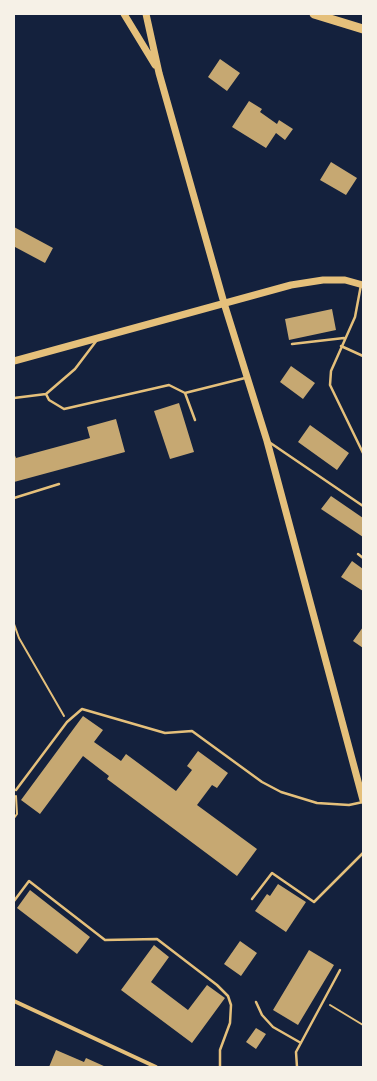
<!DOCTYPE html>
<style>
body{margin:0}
#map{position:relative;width:377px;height:1081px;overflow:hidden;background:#14213d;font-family:Roboto,sans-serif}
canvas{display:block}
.frame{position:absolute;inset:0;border:15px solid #f6f1e7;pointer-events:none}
</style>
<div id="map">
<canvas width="377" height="1081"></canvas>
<div class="frame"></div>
</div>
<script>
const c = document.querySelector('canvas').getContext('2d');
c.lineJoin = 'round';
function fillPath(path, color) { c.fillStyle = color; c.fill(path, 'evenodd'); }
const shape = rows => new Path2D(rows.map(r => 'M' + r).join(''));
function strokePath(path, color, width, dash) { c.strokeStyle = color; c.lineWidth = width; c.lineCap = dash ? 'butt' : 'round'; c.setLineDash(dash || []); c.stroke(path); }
fillPath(shape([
 [220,59,240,73,227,91,208,77],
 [249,101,262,109,260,112,277,124,279,120,293,129,285,140,276,133,266,148,232,127],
 [331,162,357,178,346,195,320,180],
 [14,227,53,248,45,263,15,247,14,250],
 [332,309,336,330,289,340,285,319],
 [291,366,315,383,303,399,280,382],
 [179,403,194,452,170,459,154,411],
 [116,419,125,452,14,482,14,453,16,458,90,438,87,427],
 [310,425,349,453,337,470,298,442],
 [331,496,363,518,363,537,321,509],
 [352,561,363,569,363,591,341,577],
 [363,627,363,648,353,641],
 [83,716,103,730,94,742,121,761,126,754,176,791,192,770,187,766,198,751,228,773,217,788,212,785,197,805,257,849,237,876,107,779,109,776,83,756,40,814,21,800],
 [278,884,306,902,286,932,255,911,267,894,270,896],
 [30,890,90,937,77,954,17,908],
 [240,941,257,953,241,976,224,964],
 [154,945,169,957,151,982,188,1010,207,985,225,998,192,1043,121,990],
 [309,950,334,965,298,1025,273,1010],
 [256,1028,266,1034,256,1049,246,1042],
 [56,1050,84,1062,86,1058,106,1067,49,1067]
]), '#c6a872');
strokePath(shape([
 [14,624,19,638,64,716],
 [14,818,17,814,16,796],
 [330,1005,363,1025]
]), '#e5c07b', 2);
strokePath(shape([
 [361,285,355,317,331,371,330,385,363,453],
 [292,344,344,338],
 [341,346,363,356],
 [185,393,195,420],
 [46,394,49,400,64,409,169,385,185,393,245,378],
 [14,398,46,394,75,369,97,340],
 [269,442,363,506],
 [14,498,59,484],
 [358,554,363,558],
 [16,790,67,722,82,709,165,733,192,731,262,782,281,792,317,803,349,805,363,802],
 [252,899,272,873,314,902,363,853],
 [14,901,29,881,105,940,157,939,217,985,228,996,231,1005,230,1023,220,1050,220,1067],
 [256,1002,262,1015,273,1027,301,1043],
 [297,1067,296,1052,340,970]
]), '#e5c07b', 2.5);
strokePath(shape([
 [14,1001,156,1067]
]), '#e5c07b', 4);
strokePath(shape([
 [124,14,155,65],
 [146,14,159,73,224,303,267,441,363,800],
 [14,361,291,285,323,280,345,280,363,285]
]), '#e5c07b', 7);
strokePath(shape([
 [314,14,363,29]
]), '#e5c07b', 9);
</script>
